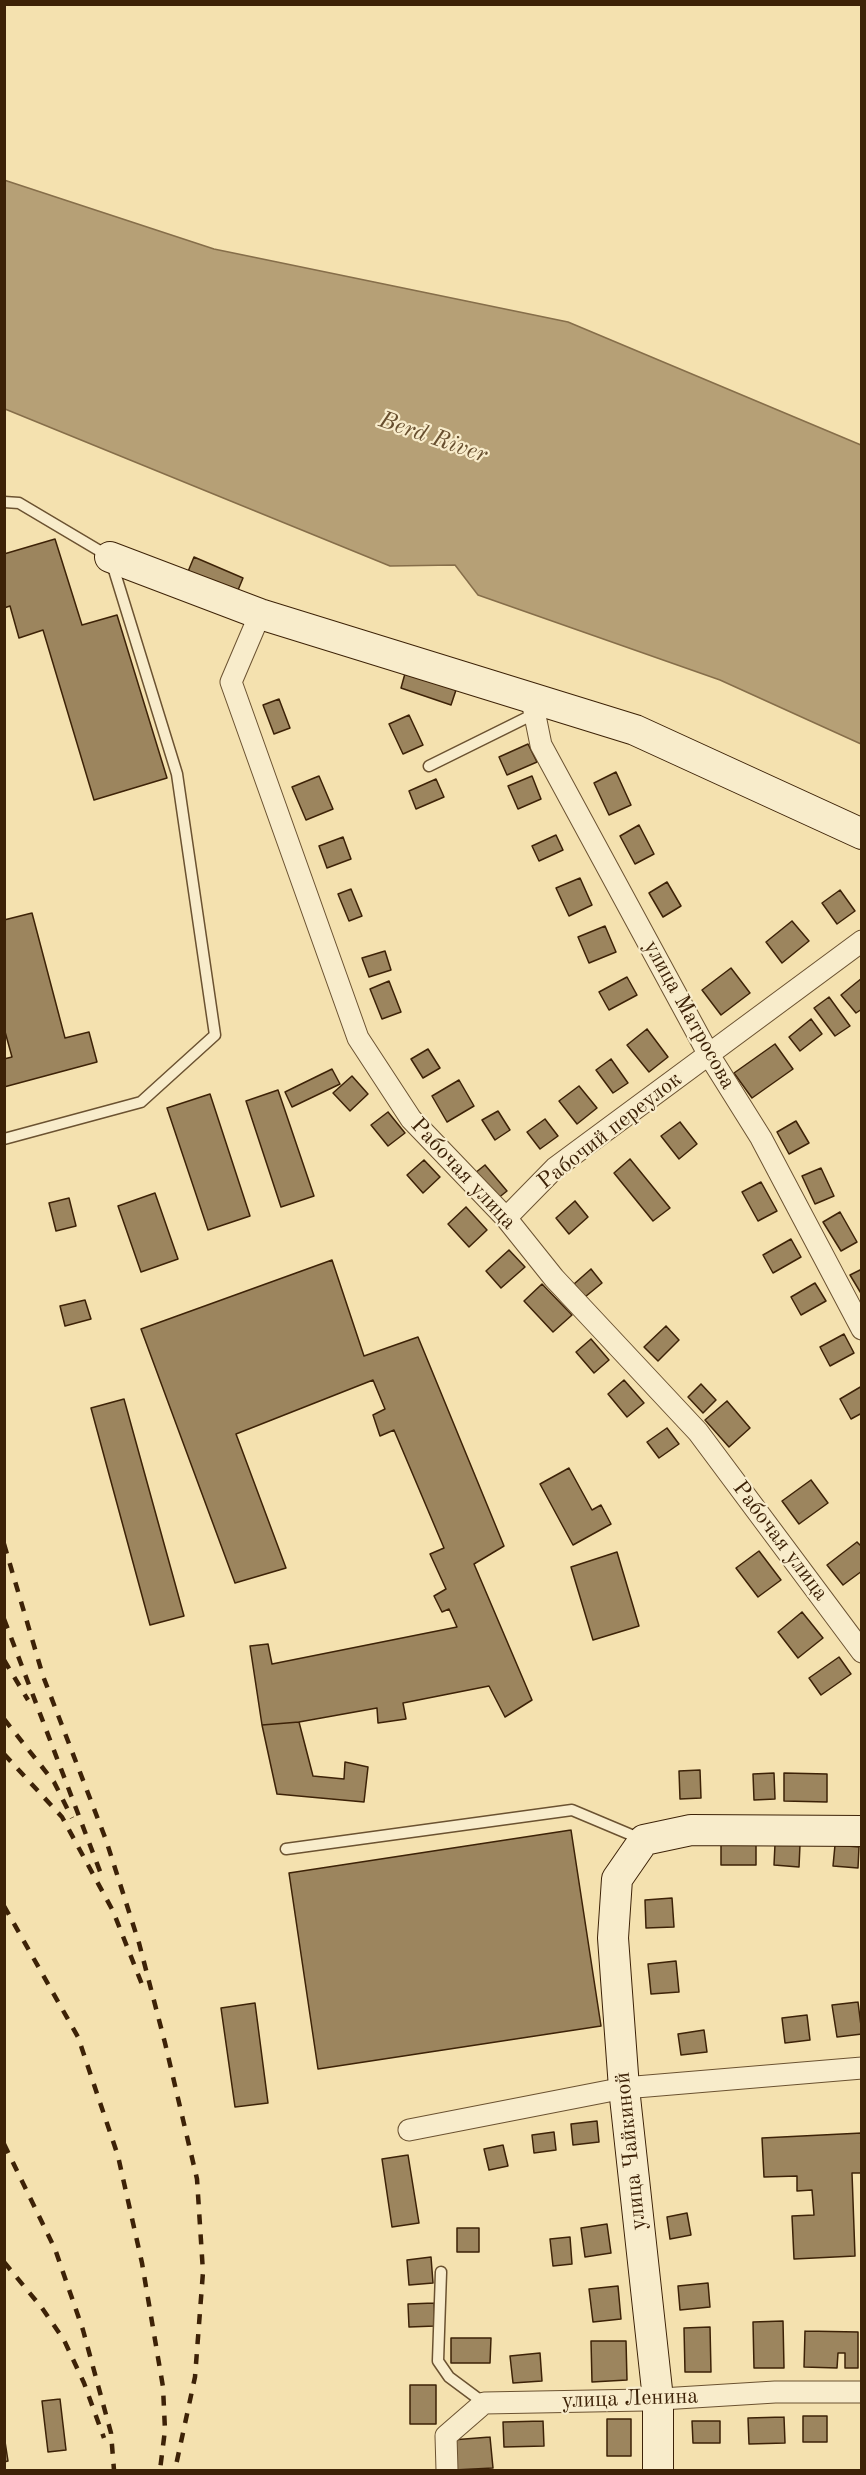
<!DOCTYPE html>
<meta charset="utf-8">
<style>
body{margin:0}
#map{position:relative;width:866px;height:2475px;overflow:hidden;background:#f4e1af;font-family:"Old Standard TT",serif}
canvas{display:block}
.frame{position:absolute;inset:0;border:6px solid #3d2207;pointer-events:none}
</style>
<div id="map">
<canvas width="866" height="2475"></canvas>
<div class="frame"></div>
</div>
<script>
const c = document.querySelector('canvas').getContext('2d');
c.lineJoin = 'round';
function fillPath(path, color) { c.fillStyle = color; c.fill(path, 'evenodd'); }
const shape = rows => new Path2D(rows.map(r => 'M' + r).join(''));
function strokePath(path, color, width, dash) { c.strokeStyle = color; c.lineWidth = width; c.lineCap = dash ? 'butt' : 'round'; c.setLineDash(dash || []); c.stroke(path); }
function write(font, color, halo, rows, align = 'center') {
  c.font = font + ' "Old Standard TT",serif'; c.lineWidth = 4.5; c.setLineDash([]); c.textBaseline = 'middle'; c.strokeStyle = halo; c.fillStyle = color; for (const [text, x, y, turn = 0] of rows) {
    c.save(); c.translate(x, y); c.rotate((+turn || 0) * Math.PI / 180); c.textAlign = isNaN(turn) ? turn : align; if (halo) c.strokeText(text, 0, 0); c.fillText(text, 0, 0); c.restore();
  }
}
const water = shape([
 [4,180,214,249,568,322,861,445,861,744,720,680,478,595,455,565,390,566,5,409,4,180]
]);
fillPath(water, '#b6a076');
strokePath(water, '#866e4a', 1.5);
const building = shape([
 [55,539,82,625,117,615,167,778,94,800,43,630,19,638,10,606,4,608,4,554,55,539],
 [194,557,243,578,236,595,187,574,194,557],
 [406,670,457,687,451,705,401,688,406,670],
 [279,699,290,728,274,734,263,705,279,699],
 [409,715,423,745,403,754,389,724,409,715],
 [528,744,537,762,507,775,499,757,528,744],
 [616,772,631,805,609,815,594,783,616,772],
 [319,776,333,809,306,820,292,787,319,776],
 [532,776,541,799,518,809,508,786,532,776],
 [436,779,444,797,416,809,409,791,436,779],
 [639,825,654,854,635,864,620,836,639,825],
 [556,835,563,850,539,861,532,846,556,835],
 [343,837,351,859,327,868,319,846,343,837],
 [580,878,592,905,569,916,556,888,580,878],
 [667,882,681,906,663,917,649,893,667,882],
 [351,889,362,916,349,921,338,894,351,889],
 [840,890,855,911,837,924,822,903,840,890],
 [32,913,65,1038,89,1032,97,1062,4,1087,4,1059,12,1057,4,1028,4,920,32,913],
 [792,921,809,941,782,963,766,942,792,921],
 [605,926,616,952,589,963,578,937,605,926],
 [385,951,391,970,369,977,362,958,385,951],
 [731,968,750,993,721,1015,702,990,731,968],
 [627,977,637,995,609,1010,599,992,627,977],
 [862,978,862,1009,856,1013,841,995,862,978],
 [389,981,401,1012,382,1019,370,989,389,981],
 [829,997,850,1026,835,1036,814,1008,829,997],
 [811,1019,822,1034,800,1051,789,1037,811,1019],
 [647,1029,668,1057,649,1072,627,1045,647,1029],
 [775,1044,793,1069,752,1098,734,1073,775,1044],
 [428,1049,440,1068,423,1078,411,1059,428,1049],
 [611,1059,628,1083,613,1093,596,1070,611,1059],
 [332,1069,340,1084,292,1107,285,1092,332,1069],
 [352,1076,368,1094,350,1111,333,1093,352,1076],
 [459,1080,474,1106,447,1122,432,1096,459,1080],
 [579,1086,597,1108,577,1124,559,1101,579,1086],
 [278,1090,314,1196,281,1207,246,1101,278,1090],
 [210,1094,250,1216,208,1230,167,1108,210,1094],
 [498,1111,510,1130,495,1140,482,1120,498,1111],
 [388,1112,405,1133,388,1146,371,1125,388,1112],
 [545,1119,558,1136,540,1149,527,1132,545,1119],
 [796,1121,809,1143,789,1154,777,1132,796,1121],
 [680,1122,697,1144,679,1159,661,1136,680,1122],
 [630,1159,670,1208,653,1221,614,1173,630,1159],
 [424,1160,440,1177,423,1193,407,1175,424,1160],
 [485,1165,507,1191,497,1199,475,1173,485,1165],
 [821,1168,834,1196,815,1204,802,1176,821,1168],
 [761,1182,777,1211,758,1221,742,1192,761,1182],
 [155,1193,178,1259,141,1272,118,1206,155,1193],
 [69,1198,76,1226,56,1231,49,1203,69,1198],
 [575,1201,588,1217,569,1234,556,1218,575,1201],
 [466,1207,487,1230,469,1247,448,1224,466,1207],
 [840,1212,857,1242,841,1251,823,1222,840,1212],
 [791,1239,801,1257,773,1273,763,1255,791,1239],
 [509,1250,525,1267,501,1288,486,1271,509,1250],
 [332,1260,364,1356,418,1337,504,1546,474,1564,532,1700,505,1717,489,1686,403,1703,406,1719,378,1723,377,1708,299,1722,262,1725,250,1646,268,1644,272,1664,457,1627,449,1609,442,1612,434,1596,446,1589,430,1554,444,1548,394,1430,380,1436,373,1415,385,1409,373,1380,236,1434,286,1568,235,1583,141,1329,332,1260],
 [591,1269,602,1283,585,1297,574,1284,591,1269],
 [862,1269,862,1295,850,1275,862,1269],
 [815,1283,826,1301,801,1315,791,1297,815,1283],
 [542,1284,572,1315,553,1332,524,1301,542,1284],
 [85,1300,91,1319,65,1326,60,1306,85,1300],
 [666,1326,679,1340,658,1361,644,1347,666,1326],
 [844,1334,854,1353,830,1366,820,1347,844,1334],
 [591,1339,609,1360,594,1373,576,1352,591,1339],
 [624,1380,644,1403,627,1417,608,1394,624,1380],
 [701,1384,716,1400,703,1413,688,1397,701,1384],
 [862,1386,862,1413,851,1419,840,1399,862,1386],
 [124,1399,184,1616,150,1625,91,1408,124,1399],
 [727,1401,750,1428,729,1447,705,1420,727,1401],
 [667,1428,679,1444,659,1458,647,1442,667,1428],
 [569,1468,592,1510,601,1505,611,1524,573,1545,540,1484,569,1468],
 [811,1480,828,1503,799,1524,782,1501,811,1480],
 [857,1542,862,1547,862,1571,843,1585,827,1565,857,1542],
 [759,1551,781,1580,758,1597,736,1568,759,1551],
 [617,1552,639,1626,593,1640,571,1567,617,1552],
 [802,1612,823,1638,798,1658,778,1632,802,1612],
 [839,1657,851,1674,821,1695,809,1678,839,1657],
 [299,1722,313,1776,344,1779,345,1762,368,1767,364,1802,277,1794,262,1725,299,1722],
 [700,1770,701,1798,680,1799,679,1771,700,1770],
 [774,1773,775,1799,754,1800,753,1774,774,1773],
 [784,1773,827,1774,827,1802,784,1801,784,1773],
 [571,1830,601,2026,318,2069,289,1873,571,1830],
 [721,1840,756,1840,756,1865,721,1865,721,1840],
 [775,1844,800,1845,799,1867,774,1865,775,1844],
 [835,1845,859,1847,858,1868,833,1866,835,1845],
 [672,1898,674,1927,646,1928,645,1900,672,1898],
 [676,1961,679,1992,651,1994,648,1964,676,1961],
 [858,2002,862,2034,837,2037,832,2005,858,2002],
 [255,2003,268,2103,235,2107,221,2008,255,2003],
 [807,2015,810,2040,785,2043,782,2018,807,2015],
 [704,2030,707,2052,681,2055,678,2034,704,2030],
 [597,2121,599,2142,573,2145,571,2124,597,2121],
 [554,2132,556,2150,534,2153,532,2135,554,2132],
 [862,2133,862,2173,852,2173,855,2256,794,2259,792,2216,814,2215,812,2190,797,2191,797,2176,764,2177,762,2138,862,2133],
 [503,2145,508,2166,489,2170,484,2149,503,2145],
 [408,2155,419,2223,392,2227,382,2159,408,2155],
 [687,2213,691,2235,670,2239,667,2217,687,2213],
 [607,2224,611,2253,585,2257,581,2228,607,2224],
 [457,2228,479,2228,479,2252,457,2252,457,2228],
 [570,2237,572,2264,553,2266,550,2239,570,2237],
 [431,2257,433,2283,409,2285,407,2260,431,2257],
 [708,2283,710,2307,680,2310,678,2286,708,2283],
 [618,2286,621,2319,593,2322,589,2289,618,2286],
 [434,2303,435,2326,409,2327,408,2304,434,2303],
 [783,2321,784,2368,754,2368,753,2322,783,2321],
 [710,2327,711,2372,685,2372,684,2328,710,2327],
 [805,2331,858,2332,858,2368,845,2368,845,2353,838,2353,837,2368,804,2367,805,2331],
 [451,2338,491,2338,490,2363,451,2363,451,2338],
 [591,2341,626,2341,627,2380,592,2382,591,2341],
 [540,2353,542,2381,513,2383,510,2356,540,2353],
 [410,2385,436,2385,436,2424,410,2424,410,2385],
 [60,2399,66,2450,48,2452,42,2401,60,2399],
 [803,2416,827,2416,827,2442,803,2442,803,2416],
 [784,2417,785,2443,749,2444,748,2418,784,2417],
 [607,2419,631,2419,631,2456,607,2456,607,2419],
 [543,2421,544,2446,504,2447,503,2422,543,2421],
 [692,2421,720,2421,720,2443,693,2443,692,2421],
 [4,2435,8,2461,4,2462,4,2435],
 [490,2437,493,2468,454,2470,452,2440,490,2437]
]);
fillPath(building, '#9c855e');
strokePath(building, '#3d2207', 1.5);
const lane = shape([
 [4,502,19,503,110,557,177,774,215,1035,141,1102,4,1139],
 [429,766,534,714],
 [286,1849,572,1810,641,1839],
 [441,2272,438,2361,449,2377,484,2403]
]);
const street = shape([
 [260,614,231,682,358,1038,411,1119,506,1218,554,1278,698,1432,862,1652],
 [531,696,541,745,709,1055,761,1138,862,1329],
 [506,1218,555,1168,862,941],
 [409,2130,624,2088,862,2068],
 [447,2470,446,2436,484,2403,645,2400,775,2392,862,2392]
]);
const secondary = shape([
 [110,557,260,614,635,730,862,834],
 [658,2470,658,2399,624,2088,613,1938,617,1879,644,1840,691,1830,862,1831]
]);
strokePath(lane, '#6b5231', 13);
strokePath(street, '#6b5231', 23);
strokePath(secondary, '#3d2207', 32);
strokePath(lane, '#f8eccb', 10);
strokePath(street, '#f8eccb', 21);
strokePath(secondary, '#f8eccb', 30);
strokePath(shape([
 [4,1544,43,1676,106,1840,139,1943,165,2043,197,2179,203,2272,195,2377,175,2470],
 [4,1619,101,1874],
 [4,1660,28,1700],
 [4,1719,54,1782,72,1818],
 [4,1754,62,1817,113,1911,143,1987],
 [4,1906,78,2037,118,2156,142,2263,163,2387,165,2430,160,2470],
 [4,2144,55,2249,83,2330,111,2433,114,2470],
 [4,2262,42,2308,64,2340,84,2383,104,2438]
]), '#3d2207', 4.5, [10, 10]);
write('22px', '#3d2207', '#f8eccb', [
 ["улица Матросова",689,1015,61],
 ["Рабочий переулок",610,1131,-38],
 ["Рабочая улица",463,1174,47],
 ["Рабочая улица",780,1541,53],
 ["улица Чайкиной",631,2151,-96],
 ["улица Ленина",630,2399,-2]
]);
write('italic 24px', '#674e2e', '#f8eccb', [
 ["Berd River",433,438,19]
]);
</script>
